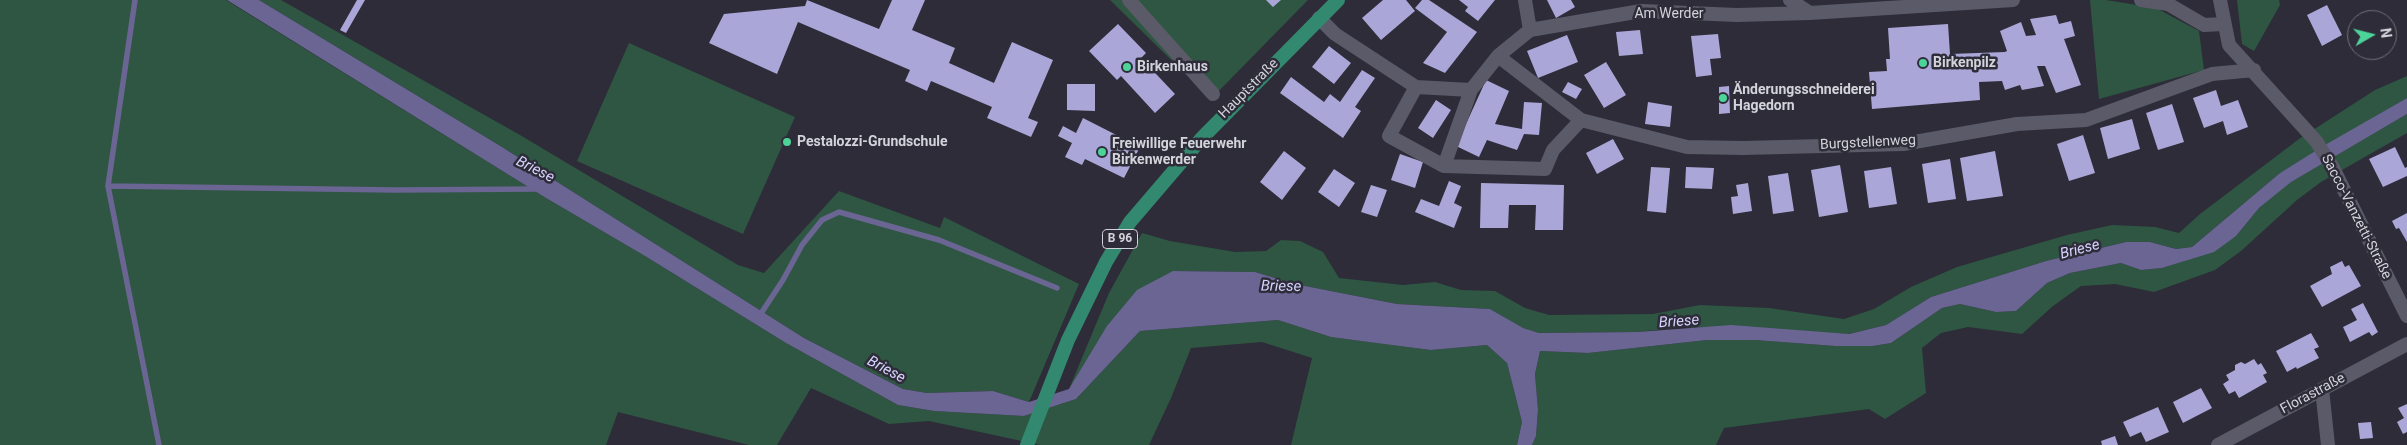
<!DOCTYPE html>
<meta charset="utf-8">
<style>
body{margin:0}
#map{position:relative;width:2407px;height:445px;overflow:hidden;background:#2d2c38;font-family:Roboto,sans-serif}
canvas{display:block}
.north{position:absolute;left:2347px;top:10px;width:50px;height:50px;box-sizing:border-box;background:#2d2c38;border:1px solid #6f6f79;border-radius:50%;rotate:82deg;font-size:14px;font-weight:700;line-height:20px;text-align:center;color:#d3d3db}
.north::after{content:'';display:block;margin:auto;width:18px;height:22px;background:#4dd39a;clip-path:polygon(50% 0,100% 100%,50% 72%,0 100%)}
</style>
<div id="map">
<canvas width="2407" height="445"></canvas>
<div class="north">N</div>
</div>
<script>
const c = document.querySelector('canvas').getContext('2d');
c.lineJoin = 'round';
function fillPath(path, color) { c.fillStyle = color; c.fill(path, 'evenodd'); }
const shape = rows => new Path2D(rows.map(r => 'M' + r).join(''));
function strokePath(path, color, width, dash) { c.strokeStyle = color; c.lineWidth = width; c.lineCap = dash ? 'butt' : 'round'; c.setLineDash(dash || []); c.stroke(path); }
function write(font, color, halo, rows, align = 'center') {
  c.font = font + ' Roboto,sans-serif'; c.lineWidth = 5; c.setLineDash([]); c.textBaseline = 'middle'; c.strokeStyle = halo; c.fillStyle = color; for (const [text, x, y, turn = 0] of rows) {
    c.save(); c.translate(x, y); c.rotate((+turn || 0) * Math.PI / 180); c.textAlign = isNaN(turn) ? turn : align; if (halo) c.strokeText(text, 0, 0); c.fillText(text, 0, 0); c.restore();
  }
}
fillPath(shape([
 [0,0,226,0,546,198,645,256,786,343,898,405,934,411,1024,416,1076,399,1140,331,1278,320,1331,337,1431,350,1487,345,1507,363,1522,422,1517,445,1291,445,1312,358,1262,342,1191,348,1171,398,1149,445,1040,445,929,421,889,424,811,388,777,445,749,445,618,412,606,445,0,445],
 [259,0,281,0,520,135,738,265,764,273,839,191,940,228,944,217,1079,284,1029,402,993,391,927,393,903,389,804,338,502,147],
 [1110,0,1308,0,1211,99],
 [2090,0,2106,0,2156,8,2199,31,2204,70,2099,99],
 [2237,0,2279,0,2280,5,2254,51,2242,44],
 [629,43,795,117,743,234,577,161],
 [2407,76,2407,98,2280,173,2192,247,2176,249,2150,242,2126,242,2046,261,1931,297,1886,325,1848,334,1684,327,1637,332,1539,333,1522,328,1490,309,1397,304,1295,284,1255,272,1173,271,1069,389,1109,293,1142,233,1170,241,1235,252,1266,251,1281,240,1300,241,1323,252,1339,278,1403,285,1435,282,1461,290,1495,291,1525,308,1549,315,1653,314,1700,305,1769,308,1844,319,1874,309,1911,287,1957,267,2067,235,2112,225,2155,227,2179,233,2200,214,2299,139,2375,90],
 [2407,114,2407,133,2321,182,2297,200,2241,251,2215,270,2154,292,2115,284,2081,286,2053,306,2022,334,1968,327,1941,333,1922,348,1926,393,1885,419,1869,409,1724,428,1716,445,1532,445,1536,436,1538,411,1535,374,1540,351,1588,353,1707,340,1755,340,1835,346,1873,346,1891,343,1942,308,1960,304,1996,312,2016,311,2047,283,2070,273,2121,263,2141,270,2162,268,2184,261,2236,236,2259,208,2290,182]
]), '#2e5642');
fillPath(shape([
 [227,0,259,0,502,147,804,338,903,389,927,393,993,391,1029,402,1069,389,1107,326,1137,290,1173,271,1255,272,1295,284,1397,304,1490,309,1523,328,1539,333,1637,332,1731,325,1849,334,1886,325,1931,297,2046,261,2126,242,2150,242,2176,249,2192,247,2280,173,2325,145,2407,98,2407,114,2291,182,2259,208,2236,236,2214,252,2162,268,2141,270,2121,263,2070,273,2047,283,2016,311,1996,312,1960,304,1942,308,1891,343,1873,346,1835,346,1755,340,1707,340,1588,353,1540,351,1535,374,1538,410,1536,436,1532,445,1517,445,1522,422,1507,363,1487,345,1431,350,1384,344,1331,337,1278,320,1140,331,1076,399,1024,416,934,411,898,405,786,343,645,256,546,198]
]), '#6b6594');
strokePath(shape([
 [135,0,108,186,159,445],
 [108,186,395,190,539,189],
 [760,315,783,280,802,245,822,220,839,212,939,240,1057,288]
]), '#6b6594', 5.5);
fillPath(shape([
 [357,0,365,0,346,33,340,30],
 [807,0,879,29,892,0,925,0,912,30,955,48,949,63,994,83,1012,42,1053,60,1028,118,1038,122,1031,137,987,118,992,107,931,81,927,91,905,81,910,70,798,22,777,74,709,43,724,14,805,6],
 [1266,0,1281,0,1273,7],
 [1383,0,1406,0,1415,11,1381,40,1362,18],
 [1422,0,1429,0,1477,32,1445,73,1423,63,1447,32,1415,8],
 [1459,0,1495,0,1478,21,1465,11,1468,7],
 [1547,0,1571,0,1575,7,1556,18],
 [2327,5,2342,35,2322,46,2307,15],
 [2056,15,2059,24,2071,21,2075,36,2064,39,2081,85,2056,93,2045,66,2037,66,2044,86,2022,90,2020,85,2005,90,2002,81,1979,82,1980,100,1872,109,1869,72,1887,71,1886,59,1890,59,1888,28,1948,24,1950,54,2005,52,2007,51,2000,31,2021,22,2026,36,2036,35,2030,19],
 [1118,24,1146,53,1141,58,1175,94,1155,113,1121,76,1117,80,1089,51],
 [1640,30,1643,54,1619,56,1616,32],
 [1718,34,1721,58,1710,59,1712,75,1696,77,1691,36],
 [1567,35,1578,62,1538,78,1527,51],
 [1329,46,1351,63,1334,84,1312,67],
 [1606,62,1626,95,1604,108,1584,75],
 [1362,70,1375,78,1355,107,1361,111,1343,138,1280,93,1291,77,1324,102,1330,94,1340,102],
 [1486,80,1509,91,1495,124,1522,129,1524,102,1542,103,1539,135,1524,134,1517,150,1487,140,1479,157,1456,146],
 [1568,82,1582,89,1576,99,1562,92],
 [1067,84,1095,84,1095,111,1067,110],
 [1729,86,1730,113,1719,114,1719,87],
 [2216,90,2221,106,2238,100,2248,127,2227,135,2223,121,2204,128,2193,98],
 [1436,100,1451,110,1433,138,1418,128],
 [1648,102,1672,106,1670,127,1645,124],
 [2172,104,2184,142,2158,150,2146,113],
 [1083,118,1140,147,1124,178,1085,159,1082,165,1065,157,1072,143,1058,136,1063,126,1076,133],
 [2132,119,2140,149,2108,159,2100,128],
 [2083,135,2095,173,2069,181,2057,144],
 [1613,139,1624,159,1597,174,1586,153],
 [2395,147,2405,168,2407,167,2407,176,2383,187,2369,159],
 [1284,151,1306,168,1282,200,1260,182],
 [1995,151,2003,196,1967,201,1960,158],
 [1400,154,1423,162,1415,188,1391,180],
 [1950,159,1956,199,1928,203,1922,164],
 [1840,165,1848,212,1819,217,1811,170],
 [1651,167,1670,168,1666,213,1647,211],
 [1686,167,1714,168,1712,189,1685,188],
 [1891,167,1897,204,1869,208,1864,171],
 [1334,169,1355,183,1339,207,1318,192],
 [1788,173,1794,211,1773,214,1768,176],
 [1449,181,1461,186,1454,203,1462,207,1454,228,1415,212,1421,199,1439,206],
 [1481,183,1564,185,1563,230,1535,230,1536,205,1509,205,1508,228,1480,228],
 [1748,183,1752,211,1733,214,1731,197,1738,196,1736,185],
 [1371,185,1387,190,1377,217,1361,212],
 [2407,213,2407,242,2399,228,2396,229,2392,221],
 [2342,261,2345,267,2349,265,2361,286,2322,307,2310,286,2332,274,2330,267],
 [2363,303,2378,332,2372,336,2369,332,2350,342,2343,327,2357,320,2351,309],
 [2311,333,2319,347,2314,349,2319,358,2297,369,2296,367,2287,372,2276,351],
 [2254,359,2258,365,2261,363,2267,373,2263,375,2267,382,2239,398,2235,391,2229,394,2223,384,2229,380,2226,375,2235,370,2235,365,2241,362,2245,364],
 [2201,388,2212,408,2183,423,2173,402],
 [2407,404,2407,432,2403,434,2397,422,2404,418,2398,408],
 [2158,407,2169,432,2146,442,2141,432,2130,437,2123,422],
 [2371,422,2373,438,2360,439,2358,423],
 [2115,436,2118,445,2102,445,2101,441]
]), '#aba6d8');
strokePath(shape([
 [1129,0,1213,94],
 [1525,0,1530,30],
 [1790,0,1810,13,2013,0],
 [2141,0,2168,4,2204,25,2223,24],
 [2220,0,2229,45,2316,141,2332,166,2407,316],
 [1319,18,1335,34,1416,87,1471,90],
 [1498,56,1581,120,1687,147,1743,148,1903,144,2017,124,2086,120,2212,74,2254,70],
 [1416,87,1389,136,1444,166,1545,169,1553,150,1581,120],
 [1444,166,1471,90,1498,56,1530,30,1641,11,1737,15,1810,13],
 [2322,389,2328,445],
 [2218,445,2407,344]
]), '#5b5a68', 14);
strokePath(shape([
 [1027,445,1068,340,1106,262,1130,222,1201,139,1338,0]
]), '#33896f', 14);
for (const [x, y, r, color] of [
 [1923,63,5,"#4dd39a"],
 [1127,67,5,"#4dd39a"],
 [1723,98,5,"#4dd39a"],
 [787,142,5,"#4dd39a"],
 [1102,152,5,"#4dd39a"]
]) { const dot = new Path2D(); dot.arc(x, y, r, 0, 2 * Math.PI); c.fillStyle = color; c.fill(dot); strokePath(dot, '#2d2c38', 2); }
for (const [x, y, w] of [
 [1120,239,35]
]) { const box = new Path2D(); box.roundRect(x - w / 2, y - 9.5, w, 19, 4); c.fillStyle = '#2d2c38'; c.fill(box); strokePath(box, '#d3d3db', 1); }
write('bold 12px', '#d3d3db', null, [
 ["B 96",1120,239]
]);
write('14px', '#d3d3db', '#2d2c38', [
 ["Am Werder",1669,14],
 ["Hauptstraße",1249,89,-45],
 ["Burgstellenweg",1868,143,-3],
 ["Sacco-Vanzetti-Straße",2356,217,63],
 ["Florastraße",2313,394,-28]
]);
write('bold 14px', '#d3d3db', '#2d2c38', [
 ["Birkenpilz",1933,63],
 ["Birkenhaus",1137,67],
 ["Änderungsschneiderei",1733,90],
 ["Hagedorn",1733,106],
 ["Pestalozzi-Grundschule",797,142],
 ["Freiwillige Feuerwehr",1112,144],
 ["Birkenwerder",1112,160]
], 'left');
write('italic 15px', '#d6d2ff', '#2d2c38', [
 ["Briese",535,170,27],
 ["Briese",2080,250,-15],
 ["Briese",1281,287,1],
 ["Briese",1679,322,-4],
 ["Briese",886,370,28]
]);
</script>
